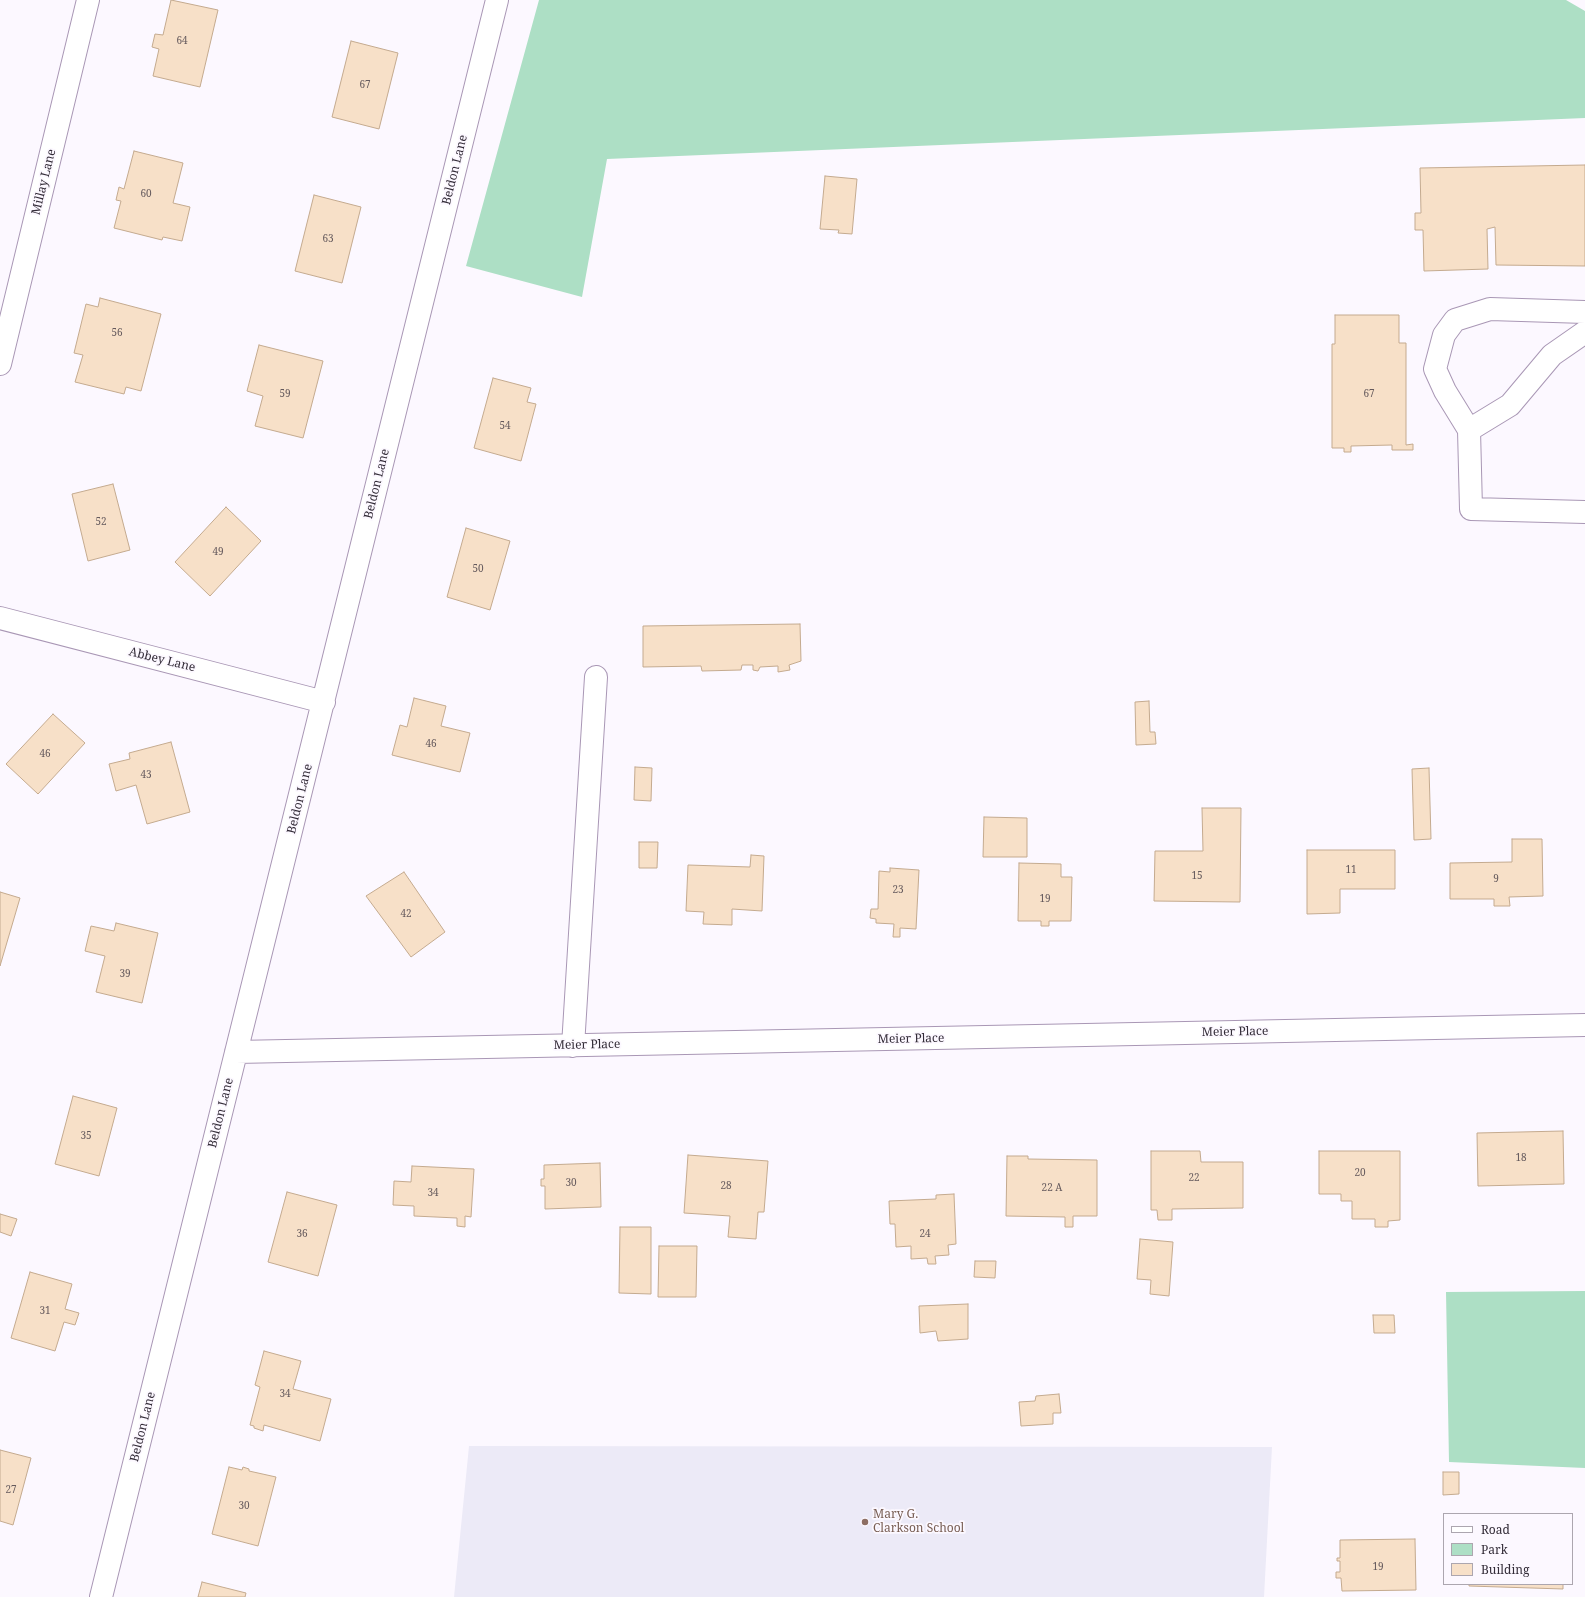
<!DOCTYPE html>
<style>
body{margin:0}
#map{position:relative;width:1585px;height:1597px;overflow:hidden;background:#fcf8ff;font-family:"Noto Serif",serif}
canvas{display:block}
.legend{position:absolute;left:1443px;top:1513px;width:130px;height:72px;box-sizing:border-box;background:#fcf8ff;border:1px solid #aca6af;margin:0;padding:5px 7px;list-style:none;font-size:12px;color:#332c38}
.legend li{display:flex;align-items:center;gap:8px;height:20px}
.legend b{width:20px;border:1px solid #aca6af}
</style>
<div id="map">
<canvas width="1585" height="1597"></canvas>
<ul class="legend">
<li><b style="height:5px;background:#fff"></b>Road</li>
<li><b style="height:11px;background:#addfc5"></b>Park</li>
<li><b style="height:11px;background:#f7e0c8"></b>Building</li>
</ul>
</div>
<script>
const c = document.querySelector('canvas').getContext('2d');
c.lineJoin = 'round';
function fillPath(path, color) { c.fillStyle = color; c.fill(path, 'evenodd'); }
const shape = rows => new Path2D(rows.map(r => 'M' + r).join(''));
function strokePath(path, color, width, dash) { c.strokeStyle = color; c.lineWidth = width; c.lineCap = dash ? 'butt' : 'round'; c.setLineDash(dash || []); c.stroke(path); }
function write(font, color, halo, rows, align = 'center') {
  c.font = font + ' "Noto Serif",serif'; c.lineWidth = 3.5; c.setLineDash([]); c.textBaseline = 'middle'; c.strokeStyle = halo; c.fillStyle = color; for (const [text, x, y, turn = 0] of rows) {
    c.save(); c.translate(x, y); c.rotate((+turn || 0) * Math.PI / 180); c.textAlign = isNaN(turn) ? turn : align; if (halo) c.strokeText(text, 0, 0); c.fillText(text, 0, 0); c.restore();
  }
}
fillPath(shape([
 [469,1446,1272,1447,1264,1597,454,1597]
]), '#eceaf7');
fillPath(shape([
 [539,0,1566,0,1585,11,1585,118,607,159,582,297,466,266],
 [1585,1291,1585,1468,1449,1462,1446,1292]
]), '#addfc5');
const building = shape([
 [171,0,218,10,200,87,153,76,159,49,152,47,155,34,163,35,171,0],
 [351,41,398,53,379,129,332,117,351,41],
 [134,151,183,163,173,203,190,207,182,241,163,237,162,240,114,228,121,201,116,200,119,187,124,189,134,151],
 [1585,165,1585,266,1496,265,1495,227,1487,229,1488,269,1424,271,1423,230,1415,230,1415,213,1421,213,1420,168,1585,165],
 [825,176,857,179,852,234,838,233,839,230,820,229,825,176],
 [314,195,361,207,342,283,295,271,314,195],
 [100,298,161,314,141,391,126,387,124,394,75,382,83,355,74,353,86,304,98,307,100,298],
 [1335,315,1399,315,1399,343,1406,343,1406,445,1413,444,1413,450,1392,450,1392,445,1351,446,1351,452,1344,452,1344,448,1332,448,1332,344,1335,344,1335,315],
 [259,345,323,361,303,438,255,426,263,396,247,391,259,345],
 [493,378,531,388,527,402,536,404,521,461,474,448,493,378],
 [113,484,130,550,88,561,72,494,113,484],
 [226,507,261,541,210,596,175,562,226,507],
 [466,528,510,541,490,610,447,597,466,528],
 [800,624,801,661,789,665,790,670,778,672,778,666,760,667,758,671,753,670,753,665,742,665,741,670,702,671,701,666,643,667,643,626,800,624],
 [414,698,446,706,441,726,470,733,460,772,392,755,400,725,407,727,414,698],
 [1149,701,1150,732,1155,732,1156,744,1136,745,1135,702,1149,701],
 [53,714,85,743,38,794,6,764,53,714],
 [171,742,190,812,147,824,136,785,116,791,109,764,130,759,129,753,171,742],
 [635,767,652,768,651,801,634,800,635,767],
 [1429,768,1431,839,1414,840,1412,769,1429,768],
 [1202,808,1241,808,1240,902,1154,901,1155,851,1203,851,1202,808],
 [984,817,1027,818,1027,857,983,857,984,817],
 [1512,839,1542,839,1543,896,1509,897,1510,906,1494,906,1494,899,1450,899,1450,863,1512,862,1512,839],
 [639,842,658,842,657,868,639,868,639,842],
 [1307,850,1395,850,1395,889,1340,889,1340,913,1307,914,1307,850],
 [751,855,764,856,762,911,732,909,732,925,703,924,704,912,686,911,688,865,750,867,751,855],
 [1019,863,1061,864,1061,877,1072,877,1071,921,1049,921,1049,926,1041,926,1041,921,1018,921,1019,863],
 [890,868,919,870,916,929,900,928,900,937,893,937,894,924,876,923,876,919,870,918,871,909,878,909,879,871,890,872,890,868],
 [404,872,445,932,411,957,366,896,404,872],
 [0,892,20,898,0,966,0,892],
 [116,923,158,933,142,1003,96,992,105,956,85,951,91,926,114,931,116,923],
 [73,1096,117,1108,99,1176,55,1164,73,1096],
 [1563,1131,1564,1184,1478,1186,1477,1133,1563,1131],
 [1151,1151,1200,1151,1201,1162,1243,1162,1243,1208,1172,1209,1172,1220,1158,1220,1157,1210,1151,1210,1151,1151],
 [1319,1151,1400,1151,1400,1220,1388,1221,1388,1227,1375,1227,1375,1219,1352,1219,1352,1201,1341,1201,1341,1194,1319,1194,1319,1151],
 [688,1155,768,1161,764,1212,758,1212,756,1239,728,1237,730,1216,684,1213,688,1155],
 [1007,1156,1028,1156,1028,1159,1097,1160,1097,1216,1073,1216,1073,1227,1065,1227,1065,1217,1006,1216,1007,1156],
 [600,1163,601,1207,545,1209,545,1186,541,1186,541,1179,544,1179,544,1165,600,1163],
 [412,1166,474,1169,471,1217,465,1216,465,1227,457,1226,457,1218,414,1216,414,1206,393,1205,394,1181,411,1182,412,1166],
 [287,1192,337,1205,318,1276,268,1262,287,1192],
 [954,1194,956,1244,948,1245,949,1255,935,1256,936,1264,928,1264,927,1258,911,1259,911,1246,896,1247,895,1224,890,1224,889,1201,936,1199,936,1195,954,1194],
 [0,1214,17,1219,11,1236,0,1232,0,1214],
 [620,1227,651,1227,651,1294,619,1293,620,1227],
 [1140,1239,1173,1242,1169,1296,1150,1294,1151,1280,1137,1279,1140,1239],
 [659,1246,697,1246,696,1297,658,1297,659,1246],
 [975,1261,996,1261,995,1278,974,1277,975,1261],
 [30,1272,72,1284,65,1309,79,1313,75,1325,64,1322,55,1351,11,1338,30,1272],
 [968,1304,968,1339,938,1341,936,1331,920,1333,919,1306,968,1304],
 [1373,1315,1394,1315,1395,1333,1374,1333,1373,1315],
 [264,1351,301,1361,293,1389,331,1399,320,1441,264,1425,263,1431,254,1428,254,1426,250,1425,260,1387,255,1385,264,1351],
 [1059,1394,1061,1413,1053,1413,1053,1424,1021,1426,1019,1402,1035,1401,1036,1396,1059,1394],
 [0,1450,31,1458,13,1525,0,1521,0,1450],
 [229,1467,242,1470,243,1467,249,1469,249,1471,276,1477,258,1546,212,1534,229,1467],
 [1443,1472,1459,1472,1459,1494,1443,1495,1443,1472],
 [1415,1539,1416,1590,1342,1591,1341,1578,1336,1578,1336,1572,1340,1572,1340,1561,1337,1561,1337,1558,1340,1558,1340,1540,1415,1539],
 [202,1582,246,1593,245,1597,198,1597,202,1582],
 [1469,1584,1563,1584,1563,1589,1469,1586,1469,1584]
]);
fillPath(building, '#f7e0c8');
strokePath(building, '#c4aa8f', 1);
const minor = shape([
 [1585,312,1490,309,1455,320,1444,335,1435,369,1445,391,1469,430,1471,509,1585,512],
 [0,364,88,0],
 [1469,430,1510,405,1552,355,1585,332],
 [0,618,324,702],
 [573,1046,596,677],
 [236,1052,1585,1025],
 [101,1597,497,0]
]);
strokePath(minor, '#a997b5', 24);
strokePath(minor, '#fff', 22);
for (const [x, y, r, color] of [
 [865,1522,4,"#8d6e63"]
]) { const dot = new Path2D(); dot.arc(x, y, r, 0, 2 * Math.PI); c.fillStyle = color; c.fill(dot); strokePath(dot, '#fcf8ff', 1.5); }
write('10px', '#64595c', null, [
 ["64",182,41],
 ["67",365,85],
 ["60",146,194],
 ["63",328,239],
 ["56",117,333],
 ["59",285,394],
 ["67",1369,394],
 ["54",505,426],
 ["52",101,522],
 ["49",218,552],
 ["50",478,569],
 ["46",431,744],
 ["46",45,754],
 ["43",146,775],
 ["11",1351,870],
 ["15",1197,876],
 ["9",1496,879],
 ["23",898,890],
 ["19",1045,899],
 ["42",406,914],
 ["39",125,974],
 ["35",86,1136],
 ["18",1521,1158],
 ["20",1360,1173],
 ["22",1194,1178],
 ["30",571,1183],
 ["28",726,1186],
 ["22 A",1052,1188],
 ["34",433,1193],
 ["36",302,1234],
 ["24",925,1234],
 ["31",45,1311],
 ["34",285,1394],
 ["27",11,1490],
 ["30",244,1506],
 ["19",1378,1567]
]);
write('12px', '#332c38', '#fcf8ff', [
 ["Beldon Lane",455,170,-76],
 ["Millay Lane",44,182,-76],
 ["Beldon Lane",377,484,-76],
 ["Abbey Lane",162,660,14],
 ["Beldon Lane",300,799,-76],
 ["Meier Place",1235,1032,-1],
 ["Meier Place",911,1039,-1],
 ["Meier Place",587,1045,-1],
 ["Beldon Lane",221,1113,-76],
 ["Beldon Lane",143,1427,-76]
]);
write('12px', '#785e54', '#fcf8ff', [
 ["Mary G.",873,1515],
 ["Clarkson School",873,1529]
], 'left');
</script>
